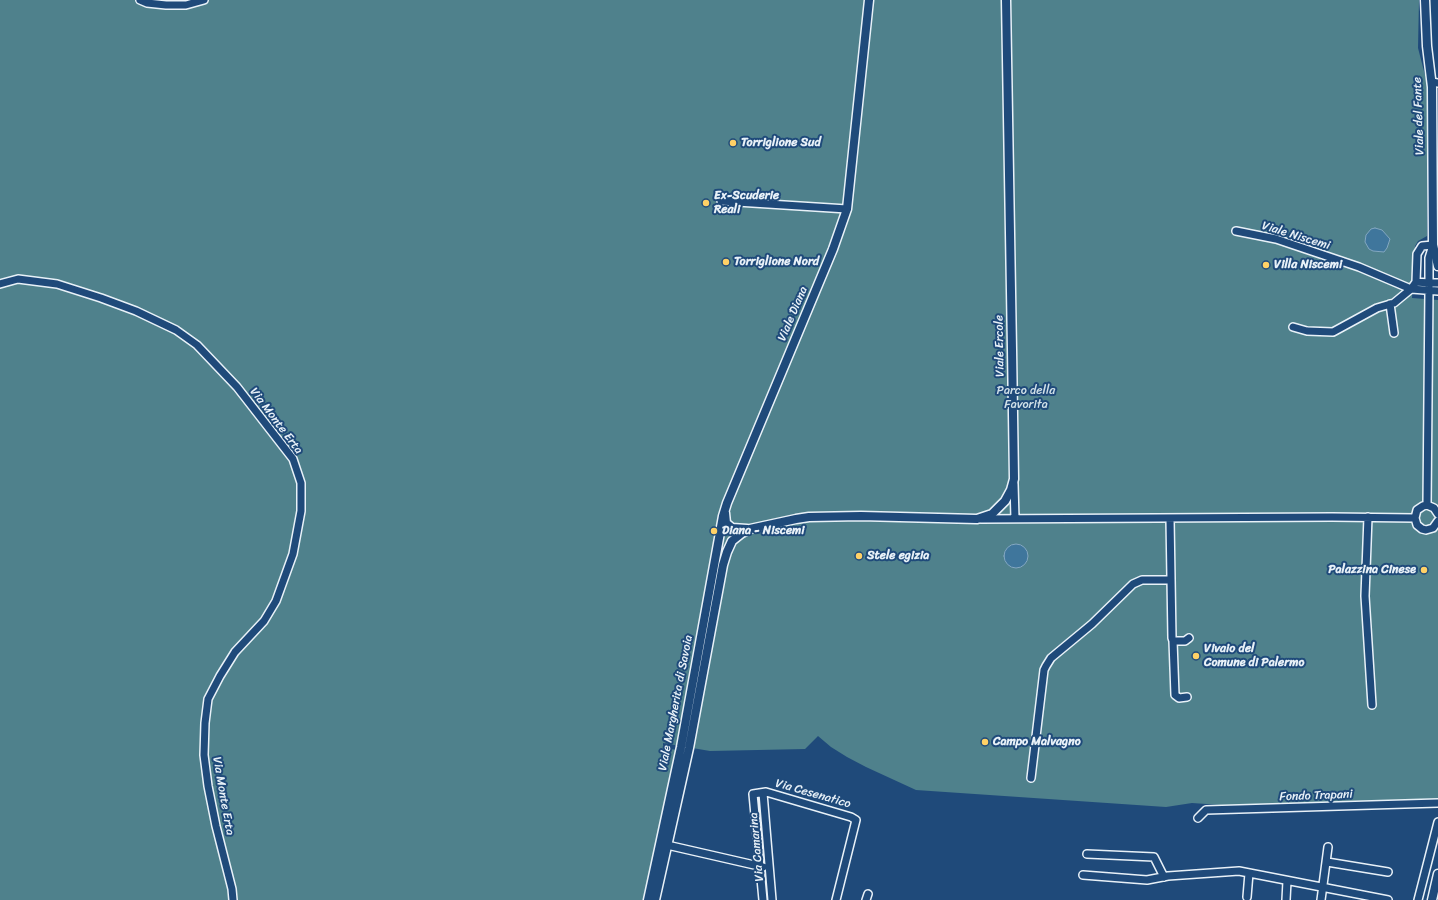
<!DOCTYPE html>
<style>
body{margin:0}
canvas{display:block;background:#1f4a7a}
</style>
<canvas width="1438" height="900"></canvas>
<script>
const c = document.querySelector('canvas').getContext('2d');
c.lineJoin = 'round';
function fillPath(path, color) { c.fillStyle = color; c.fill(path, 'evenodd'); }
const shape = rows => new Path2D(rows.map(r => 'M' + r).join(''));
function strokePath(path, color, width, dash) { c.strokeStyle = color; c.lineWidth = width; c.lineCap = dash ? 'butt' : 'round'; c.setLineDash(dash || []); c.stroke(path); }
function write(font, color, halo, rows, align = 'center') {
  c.font = font + ' Sriracha,sans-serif'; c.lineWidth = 4; c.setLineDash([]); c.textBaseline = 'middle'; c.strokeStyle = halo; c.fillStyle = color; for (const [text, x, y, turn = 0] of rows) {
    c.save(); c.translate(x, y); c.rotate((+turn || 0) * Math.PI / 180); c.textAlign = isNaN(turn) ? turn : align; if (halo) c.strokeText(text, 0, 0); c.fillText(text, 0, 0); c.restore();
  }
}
fillPath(shape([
 [0,0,1419,0,1418,48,1427,83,1427,236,1418,241,1415,246,1412,298,1438,300,1438,799,1235,806,1192,803,1166,807,916,790,866,767,847,757,831,747,818,736,805,749,710,751,663,743,663,745,667,746,667,748,676,750,643,900,0,900]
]), '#4f818c');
const water = shape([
 [1375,228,1382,230,1390,239,1387,248,1384,252,1373,251,1369,249,1365,242,1366,235,1371,229,1375,228],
 '1004 556a12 12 0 1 1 24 0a12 12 0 1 1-24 0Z'
]);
fillPath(water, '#3f769c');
strokePath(water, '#83a7c1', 1);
const minor = shape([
 [140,0,147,3,166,5,186,5,204,0],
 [1432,82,1438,83],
 [721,201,847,209],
 [1236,231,1276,239,1359,267,1411,289,1416,282],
 [0,284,18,279,57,284,101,298,136,311,176,330,197,345,237,387,293,459,301,483,301,511,293,554,276,601,264,621,235,652,220,676,208,699,205,723,204,755,208,786,216,826,232,889,233,900],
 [1390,304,1394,333],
 [1293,327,1307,331,1333,332,1377,308,1394,303,1411,289,1438,291],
 [1014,484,1015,519],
 [1427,505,1429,290,1429,258,1433,245,1422,246,1417,254,1416,282,1429,283,1438,283],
 [1438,514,1434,508,1427,505,1423,506,1417,510,1415,518,1417,525,1422,529,1426,530,1433,528,1438,521],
 [1368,517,1365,596,1372,705],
 [981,519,1332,517,1415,518],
 [1170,519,1172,638,1173,641,1185,641,1189,638],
 [1173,641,1175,695,1179,698,1187,697],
 [1031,778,1044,670,1046,666,1051,658,1092,624,1133,584,1142,580,1171,580],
 [763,793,772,900],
 [1198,818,1206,810,1438,803],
 [667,845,763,867],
 [1087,854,1154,857,1164,877],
 [1327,862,1388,872],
 [1083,875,1147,880,1168,876,1239,871,1388,900],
 [1247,897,1249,873],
 [763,900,753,794,766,792,851,817,856,820,836,900],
 [866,900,868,894],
 [1286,900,1287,881],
 [1321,900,1328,847],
 [1418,900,1438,822]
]);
const tertiary = shape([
 [1425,0,1427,46,1432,87,1433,245,1438,266],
 [725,513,726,523,732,528,747,529],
 [648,900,681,747,723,516,727,503,833,249,847,209,869,0],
 [655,900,689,748,723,565,727,552,732,541,742,533,750,529,796,519,809,517,861,516,977,519,992,514,1005,501,1011,490,1014,479,1012,349,1006,0],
 [1432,900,1438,874]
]);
strokePath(minor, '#e8f1f8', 10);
strokePath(tertiary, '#e8f1f8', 11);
strokePath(minor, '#1f4a7a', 7);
strokePath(tertiary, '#1f4a7a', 8);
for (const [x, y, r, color] of [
 [733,143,4,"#ffd166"],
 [706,203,4,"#ffd166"],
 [726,262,4,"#ffd166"],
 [1266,265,4,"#ffd166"],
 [714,531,4,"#ffd166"],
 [859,556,4,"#ffd166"],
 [1424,570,4,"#ffd166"],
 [1196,656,4,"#ffd166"],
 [985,742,4,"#ffd166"]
]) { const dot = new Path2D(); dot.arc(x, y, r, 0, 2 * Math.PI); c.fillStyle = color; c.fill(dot); strokePath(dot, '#1f4a7a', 1.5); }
write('12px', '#e8f1f8', '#1f4a7a', [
 ["Viale del Fante",1419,116,-92],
 ["Viale Niscemi",1296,236,17],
 ["Viale Diana",793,314,-67],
 ["Viale Ercole",1000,346,-91],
 ["Via Monte Erta",276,421,53],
 ["Viale Margherita di Savoia",676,703,-79],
 ["Via Cesenatico",813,794,16],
 ["Via Monte Erta",223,796,80],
 ["Fondo Trapani",1316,796,-2],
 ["Via Camarina",757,847,-95]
]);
write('bold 12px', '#e8f1f8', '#1f4a7a', [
 ["Torriglione Sud",741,143],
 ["Ex-Scuderie",714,196],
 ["Reali",714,210],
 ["Torriglione Nord",734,262],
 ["Villa Niscemi",1274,265],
 ["Diana - Niscemi",722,531],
 ["Stele egizia",867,556],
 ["Palazzina Cinese",1416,570,"right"],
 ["Vivaio del",1204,649],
 ["Comune di Palermo",1204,663],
 ["Campo Malvagno",993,742]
], 'left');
write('12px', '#d1e0e8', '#1f4a7a', [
 ["Parco della",1026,391],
 ["Favorita",1026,405]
]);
</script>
